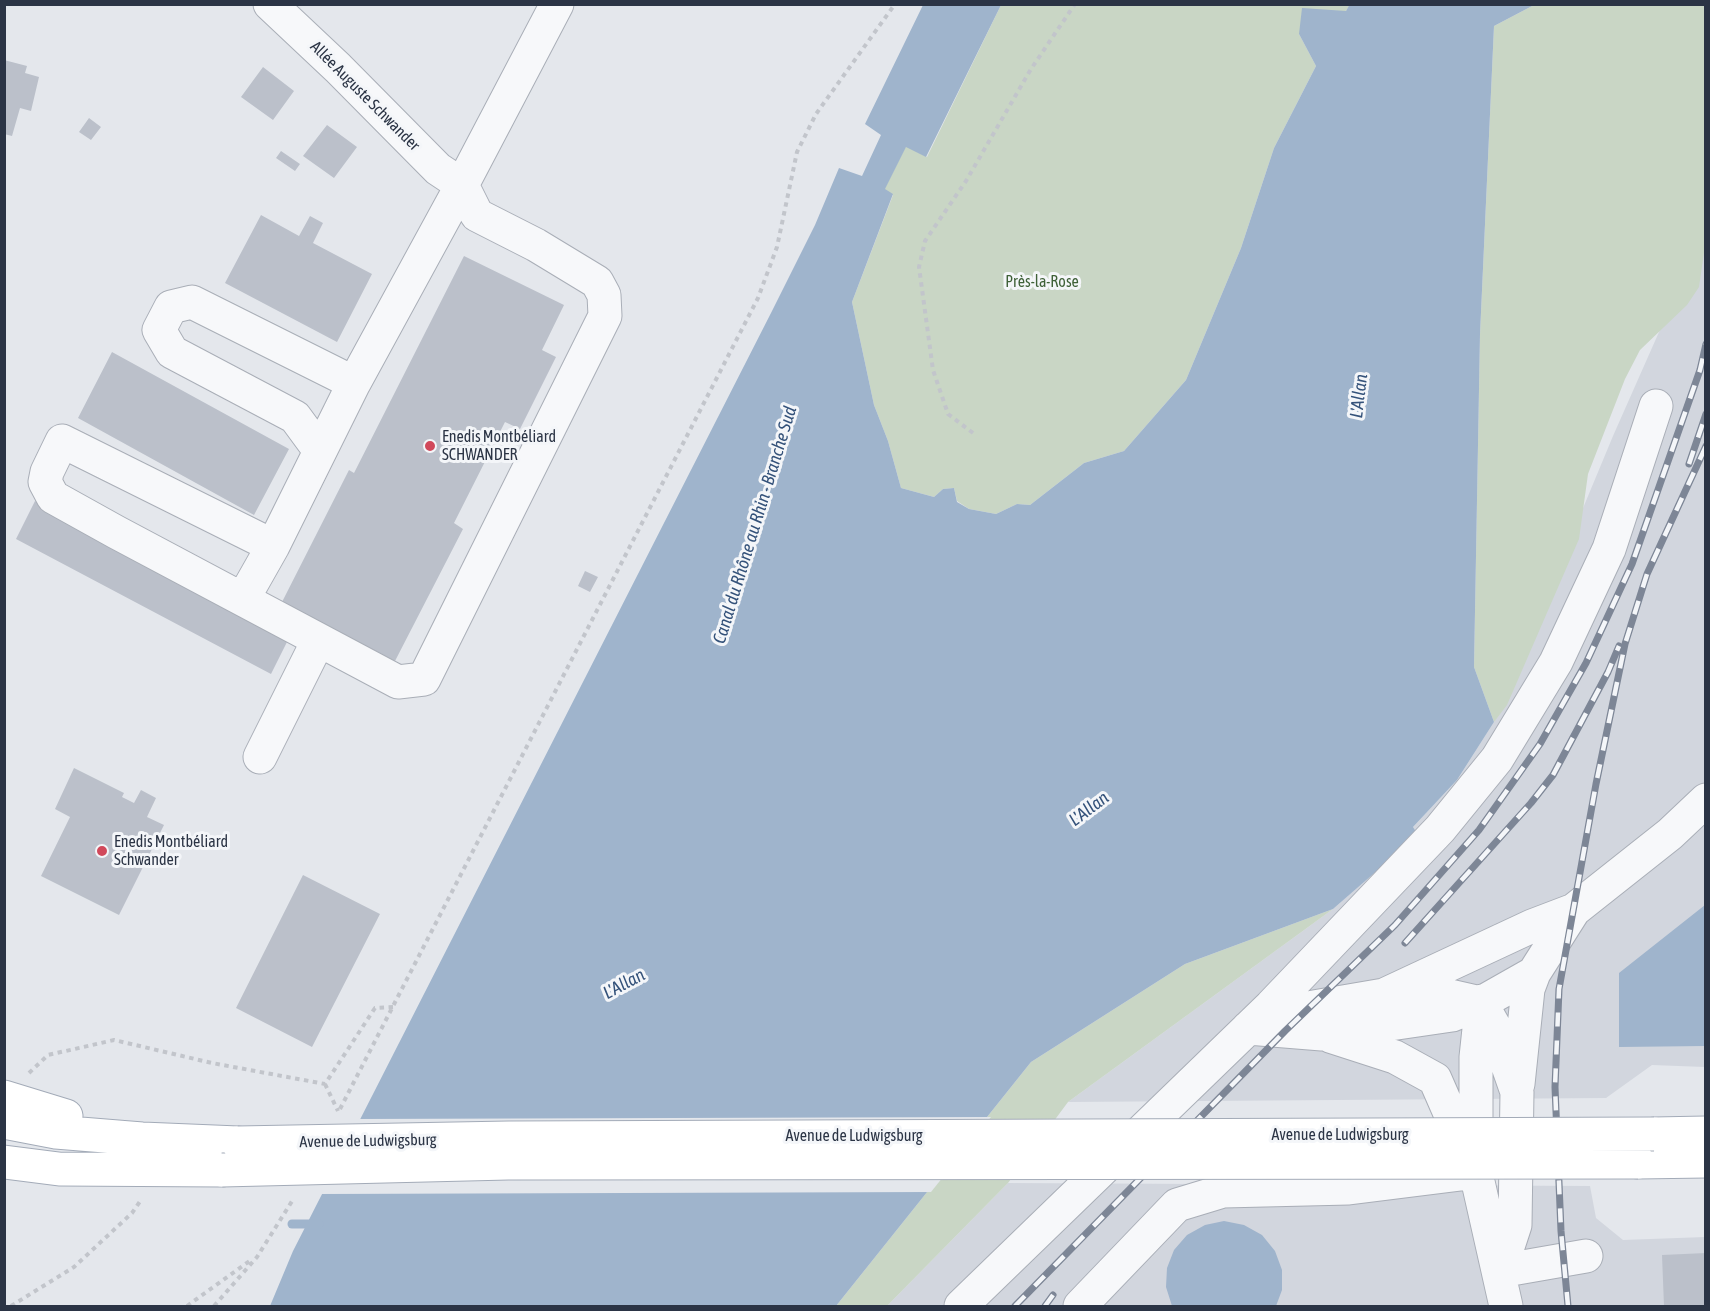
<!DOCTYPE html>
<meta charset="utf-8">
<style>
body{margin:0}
#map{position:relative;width:1710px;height:1311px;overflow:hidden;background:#e4e7ec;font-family:"Asap Condensed",sans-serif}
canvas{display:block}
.frame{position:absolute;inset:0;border:6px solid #2b3445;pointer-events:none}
</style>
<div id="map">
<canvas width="1710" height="1311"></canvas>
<div class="frame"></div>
</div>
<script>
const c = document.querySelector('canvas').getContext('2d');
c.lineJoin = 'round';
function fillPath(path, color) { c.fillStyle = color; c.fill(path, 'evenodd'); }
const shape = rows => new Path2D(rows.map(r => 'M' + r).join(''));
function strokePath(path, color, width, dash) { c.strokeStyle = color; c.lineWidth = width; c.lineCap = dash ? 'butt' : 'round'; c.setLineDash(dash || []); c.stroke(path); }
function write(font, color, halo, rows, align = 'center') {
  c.font = font + ' "Asap Condensed",sans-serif'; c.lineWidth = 6; c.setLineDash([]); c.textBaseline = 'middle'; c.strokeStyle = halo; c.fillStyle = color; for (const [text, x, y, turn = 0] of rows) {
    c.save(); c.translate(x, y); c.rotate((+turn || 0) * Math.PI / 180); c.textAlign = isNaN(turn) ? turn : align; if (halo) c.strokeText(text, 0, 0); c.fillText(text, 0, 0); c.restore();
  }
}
fillPath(shape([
 [1705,228,1705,1067,1652,1065,1606,1098,1068,1102,1333,909,1417,835,1413,827,1457,780,1494,722,1613,436],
 [1008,1183,1590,1186,1596,1218,1623,1240,1705,1237,1705,1306,887,1306]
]), '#d2d6de');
fillPath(shape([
 [1001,5,1350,5,1346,11,1299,34,1316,66,1274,148,1241,248,1186,380,1124,451,1084,463,1030,505,1017,504,996,514,969,509,957,501,954,488,943,489,934,497,901,488,888,441,874,405,852,302,893,195,884,190,906,146,927,157],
 [1534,5,1705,5,1706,239,1699,287,1687,305,1640,350,1625,379,1588,474,1579,539,1507,705,1494,722,1474,667,1480,334,1494,26],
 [1333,909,1068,1102,1008,1183,887,1306,836,1306,1031,1062,1185,964]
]), '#c9d6c5');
fillPath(shape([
 [1350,4,1534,5,1494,26,1480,334,1474,667,1494,722,1457,780,1413,827,1418,835,1333,909,1185,964,1031,1062,836,1306,270,1306,293,1251,771,313,815,225,839,168,862,176,881,135,865,124,923,5,1001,5,926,157,906,147,885,189,893,194,852,302,874,405,888,441,901,488,934,497,943,489,954,488,957,502,969,509,996,514,1017,504,1030,505,1084,463,1124,451,1186,380,1241,248,1274,148,1316,66,1299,34,1302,8,1346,11],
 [1705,905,1705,1046,1619,1047,1619,973],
 [1224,1221,1244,1225,1262,1235,1275,1251,1282,1270,1282,1290,1276,1306,1172,1306,1166,1287,1167,1268,1174,1250,1187,1235,1205,1225]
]), '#9fb4cc');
fillPath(shape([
 [991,1117,931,1192,319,1194,357,1119]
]), '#e4e7ec');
strokePath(shape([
 [292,1224,319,1224]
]), '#9fb4cc', 9);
fillPath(shape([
 [4,60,27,66,25,73,39,77,31,111,20,108,12,136,4,134],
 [263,67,294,91,273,120,241,97],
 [89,118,101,127,91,140,79,132],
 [327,125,357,147,334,178,303,156],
 [281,151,300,164,295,171,276,158],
 [261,215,299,236,310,216,323,223,313,243,372,274,337,342,225,283],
 [464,256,564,305,542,350,556,357,520,429,505,422,454,523,463,529,395,661,282,602,349,470,354,473],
 [112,352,289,449,254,515,78,418],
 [35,501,290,636,271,674,16,539],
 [585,571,598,577,590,592,578,586],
 [74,768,124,793,122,797,134,803,141,790,156,798,147,817,164,825,119,915,41,876,70,817,55,809],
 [303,875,380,914,312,1047,236,1008],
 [1706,1253,1706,1306,1664,1306,1662,1255]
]), '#bbc0ca');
const minor = shape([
 [270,4,338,68,438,169,462,185,557,4],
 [273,546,62,441,47,472,45,482,53,497,116,532,398,682,424,679,605,316,604,295,597,282,536,245,477,215,462,185,354,383,192,302,171,307,159,330,172,352,295,417,320,451],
 [243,599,273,546,354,383],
 [260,757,318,641],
 [1398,995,1437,993,1481,1003,1494,1026,1517,1092,1515,1225,1500,1271],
 [1271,1006,1308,1008,1384,995,1532,926,1574,910,1670,834,1706,800],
 [1248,1028,1322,1034,1452,1015,1481,1003,1534,973,1574,910],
 [1330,1036,1395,1057,1435,1079,1476,1173,1506,1306],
 [1518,1084,1528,989,1534,973],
 [1476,1162,1476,1057,1482,1001],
 [1500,1271,1586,1256],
 [961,1306,1271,1006,1440,829,1497,759,1556,662,1609,549,1656,406],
 [1080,1306,1177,1205,1223,1191,1349,1188,1469,1173]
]);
const major = shape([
 [4,1097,66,1116],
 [4,1122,56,1132,142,1139,238,1143],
 [1654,1134,1706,1133],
 [4,1162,59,1169,222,1170],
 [1638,1162,1706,1161]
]);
strokePath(minor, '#a9aeb7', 35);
strokePath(major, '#a3abb8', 35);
strokePath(shape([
 [973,433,948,414,933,370,919,267,925,241,966,181,1031,69,1075,4],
 [29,1073,48,1055,114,1040,212,1063,325,1084,375,1008,393,1007],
 [325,1084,338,1111],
 [340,1109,758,298,777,247,797,152,816,114,895,4],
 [11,1306,74,1267,132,1213,141,1200],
 [187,1306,251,1260],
 [214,1306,257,1257,294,1198]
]), '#c2c5cb', 4, [4.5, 4.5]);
strokePath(minor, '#f7f8fa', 33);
strokePath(major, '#fff', 33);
const rail = shape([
 [1689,464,1706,414],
 [1405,943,1531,803,1553,775,1608,672,1619,646],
 [1015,1306,1285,1031,1395,925,1479,830,1540,744,1586,663,1632,564,1700,370,1706,344],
 [1045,1306,1053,1295],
 [1568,1306,1561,1231,1555,1087,1559,989,1596,784,1625,644,1647,574,1706,446]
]);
strokePath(rail, '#7d8696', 7);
strokePath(rail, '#f4f6f9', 4.5, [14]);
const majorBridge = shape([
 [238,1143,509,1138,1654,1134],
 [222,1170,508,1163,1638,1162]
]);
strokePath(majorBridge, '#a3abb8', 35, []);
strokePath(majorBridge, '#fff', 33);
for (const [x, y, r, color] of [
 [430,446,6,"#d1495b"],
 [102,851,6,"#d1495b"]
]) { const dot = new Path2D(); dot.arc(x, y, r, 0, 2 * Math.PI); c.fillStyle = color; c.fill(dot); strokePath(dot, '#f4f6f9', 2); }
write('16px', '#2b3445', '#f4f6f9', [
 ["Allée Auguste Schwander",365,96,45],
 ["Avenue de Ludwigsburg",1340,1135],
 ["Avenue de Ludwigsburg",854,1136],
 ["Avenue de Ludwigsburg",368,1141,-1]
]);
write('16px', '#3f6138', '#f4f6f9', [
 ["Près-la-Rose",1042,282]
]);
write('16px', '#2b3445', '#f4f6f9', [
 ["Enedis Montbéliard",442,437],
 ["SCHWANDER",442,455],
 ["Enedis Montbéliard",114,842],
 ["Schwander",114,860]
], 'left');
write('italic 18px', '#34527a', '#f4f6f9', [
 ["L'Allan",1359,396,-83],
 ["Canal du Rhône au Rhin - Branche Sud",755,525,-73],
 ["L'Allan",1089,809,-37],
 ["L'Allan",624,984,-28]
]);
</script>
